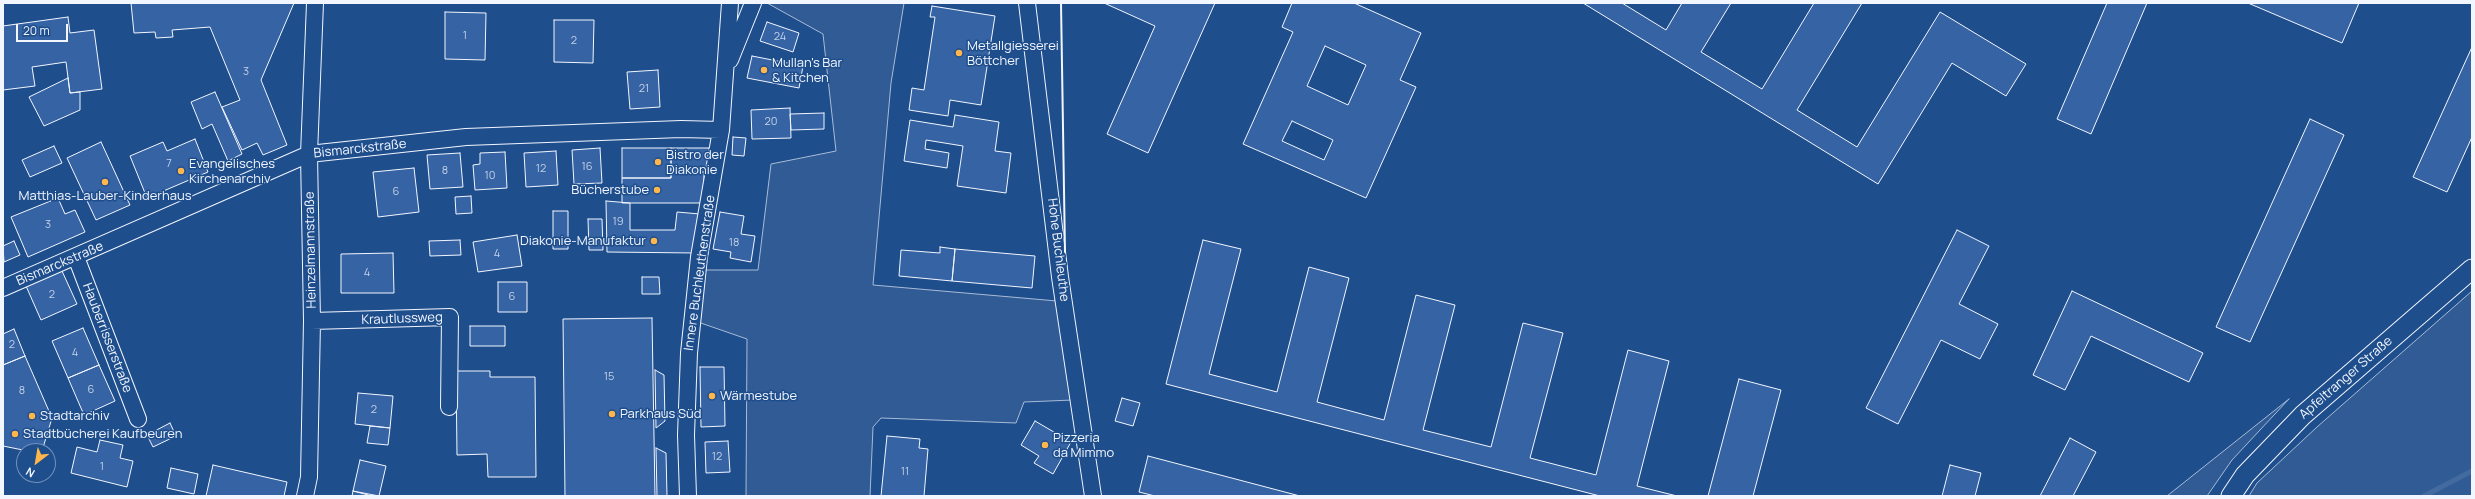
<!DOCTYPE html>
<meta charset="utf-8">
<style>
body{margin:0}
#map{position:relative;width:2475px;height:499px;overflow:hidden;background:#1f4e8c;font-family:Manrope,sans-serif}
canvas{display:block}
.frame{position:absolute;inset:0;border:4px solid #f2f6ff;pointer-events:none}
.north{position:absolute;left:16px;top:443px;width:40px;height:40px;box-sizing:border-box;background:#1f4e8c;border:1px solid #7391ba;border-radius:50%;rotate:211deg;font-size:11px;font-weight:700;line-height:16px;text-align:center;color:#f2f6ff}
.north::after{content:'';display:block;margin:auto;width:14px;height:18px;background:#ffb74d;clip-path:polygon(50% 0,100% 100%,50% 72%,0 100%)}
.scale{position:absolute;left:16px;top:24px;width:52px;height:18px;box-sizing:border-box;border:2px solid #f2f6ff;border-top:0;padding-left:5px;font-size:12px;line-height:14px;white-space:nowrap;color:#f2f6ff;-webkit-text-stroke:3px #1f4e8c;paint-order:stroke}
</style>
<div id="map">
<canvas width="2475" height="499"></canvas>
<div class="frame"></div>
<div class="north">N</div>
<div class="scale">20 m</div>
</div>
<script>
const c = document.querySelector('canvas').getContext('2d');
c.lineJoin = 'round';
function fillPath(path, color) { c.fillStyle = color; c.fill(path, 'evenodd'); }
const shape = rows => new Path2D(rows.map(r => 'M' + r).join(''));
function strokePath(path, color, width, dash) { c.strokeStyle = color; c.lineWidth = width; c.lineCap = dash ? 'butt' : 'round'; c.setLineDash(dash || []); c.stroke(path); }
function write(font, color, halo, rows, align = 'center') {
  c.font = font + ' Manrope,sans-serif'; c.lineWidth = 3; c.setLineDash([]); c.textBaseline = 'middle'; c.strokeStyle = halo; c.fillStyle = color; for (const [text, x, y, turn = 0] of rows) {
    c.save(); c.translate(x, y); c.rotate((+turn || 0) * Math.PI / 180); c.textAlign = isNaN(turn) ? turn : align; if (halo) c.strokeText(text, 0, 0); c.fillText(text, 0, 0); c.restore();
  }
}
const green = shape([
 [767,3,904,3,891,83,873,285,1057,301,1073,400,1024,402,1016,423,881,418,873,427,870,496,746,496,747,339,695,321,703,270,758,270,771,164,836,151,823,34,767,3],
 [2472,291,2472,496,2249,496,2257,483,2317,427,2472,291],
 [2289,399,2232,460,2207,496,2167,496,2289,399]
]);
fillPath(green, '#305b95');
strokePath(green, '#a8bbd7', 1);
strokePath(shape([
 [2424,496,2472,471]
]), '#446ba0', 5);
const building = shape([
 [131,3,294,3,261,80,287,145,263,155,257,143,242,150,222,107,240,100,210,27,172,30,173,37,156,38,155,32,134,33,131,3],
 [1104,3,1215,3,1148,153,1107,134,1155,26,1104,3],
 [1292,3,1354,3,1421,33,1400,80,1416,87,1366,198,1243,144,1293,32,1282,27,1292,3],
 [1325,46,1366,65,1348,105,1307,86,1325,46],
 [1292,121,1333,140,1324,160,1282,141,1292,121],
 [1583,3,1622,3,1666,30,1682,3,1731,3,1701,52,1762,89,1814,3,1862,3,1797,110,1857,147,1940,12,2026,64,2006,96,1952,63,1878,184,1583,3],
 [2107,3,2147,3,2091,134,2057,119,2107,3],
 [2248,3,2359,3,2342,43,2248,3],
 [932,6,995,16,981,105,950,100,948,116,909,110,912,88,924,90,935,17,930,17,932,6],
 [445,12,486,13,485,60,445,59,445,12],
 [68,17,70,33,94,30,102,89,70,93,66,62,32,67,35,86,3,90,3,26,68,17],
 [554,20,594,20,593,63,554,62,554,20],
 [767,22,799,33,793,52,760,41,767,22],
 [2472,47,2472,137,2447,192,2413,177,2472,47],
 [752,56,803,66,799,88,747,78,752,56],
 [658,70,660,107,630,109,627,72,658,70],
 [68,78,70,93,80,92,80,110,44,126,29,97,68,78],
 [215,92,242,154,228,161,212,124,202,129,191,102,215,92],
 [790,108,791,138,752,139,751,110,790,108],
 [824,113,824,129,791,130,790,114,824,113],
 [955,115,999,122,995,151,1011,153,1006,193,957,186,963,146,926,140,925,149,949,153,947,168,904,161,910,120,953,127,955,115],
 [2310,119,2344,135,2250,342,2216,327,2310,119],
 [733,137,746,138,744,156,732,155,733,137],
 [195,139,208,172,147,198,130,156,163,142,167,151,195,139],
 [101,142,130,205,96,220,67,158,101,142],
 [54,146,62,163,30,177,22,160,54,146],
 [600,148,602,183,574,184,572,150,600,148],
 [622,148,671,148,671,178,622,178,622,148],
 [671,148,709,148,709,172,671,172,671,148],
 [556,151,558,185,526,187,524,153,556,151],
 [505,152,507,188,475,190,473,165,480,164,480,153,505,152],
 [460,153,463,187,430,189,427,155,460,153],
 [414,168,419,212,378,217,373,172,414,168],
 [671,172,704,172,704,203,622,203,622,178,671,178,671,172],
 [471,196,472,213,456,214,455,197,471,196],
 [58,198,65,214,75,210,85,232,28,257,11,217,58,198],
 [606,201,630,203,630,230,675,230,677,212,700,214,695,253,607,252,606,201],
 [553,211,568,211,568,249,553,249,553,211],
 [720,212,744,216,741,234,755,236,751,262,730,258,731,252,713,249,720,212],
 [588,219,602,219,603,250,589,250,588,219],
 [1957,230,1989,246,1959,304,1998,324,1980,359,1941,340,1898,424,1866,408,1957,230],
 [517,235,522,266,478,272,473,242,517,235],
 [460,240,461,255,430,256,429,241,460,240],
 [1203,240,1241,249,1209,374,1277,392,1309,267,1349,278,1317,402,1384,420,1416,295,1455,305,1423,430,1491,447,1523,323,1563,333,1530,458,1596,475,1628,350,1669,361,1637,486,1677,496,1600,496,1166,384,1203,240],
 [14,241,20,255,4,262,3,246,14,241],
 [940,247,955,249,952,281,899,276,901,250,940,253,940,247],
 [955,249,1035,256,1032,288,952,281,955,249],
 [393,253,394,293,341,293,341,254,393,253],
 [62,271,77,304,41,320,26,286,62,271],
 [642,277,659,277,660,294,642,294,642,277],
 [498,282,527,282,527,312,498,312,498,282],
 [2072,291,2203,353,2189,382,2091,336,2065,390,2033,375,2072,291],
 [652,318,655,496,565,496,563,319,652,318],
 [470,326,505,326,505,346,470,346,470,326],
 [83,328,99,365,68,378,52,341,83,328],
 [14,329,25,356,3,365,3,334,14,329],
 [25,356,52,418,42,451,28,451,3,446,3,365,25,356],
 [99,365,115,401,84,415,68,378,99,365],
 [700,367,724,367,725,426,701,427,700,367],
 [655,370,664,375,665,421,656,428,655,370],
 [456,371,490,371,490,377,535,377,536,477,488,477,487,454,457,455,456,371],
 [1739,379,1781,390,1753,496,1708,496,1739,379],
 [358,393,393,396,390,428,355,424,358,393],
 [1122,398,1140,403,1133,426,1115,421,1122,398],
 [1035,421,1071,442,1053,474,1034,463,1039,456,1021,445,1035,421],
 [170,423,176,436,153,447,147,435,170,423],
 [370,426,390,428,388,445,367,443,370,426],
 [887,436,920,439,919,448,928,449,924,496,881,496,887,436],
 [2070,438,2096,452,2073,496,2040,496,2070,438],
 [100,440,123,445,120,458,133,461,127,487,71,473,77,447,97,452,100,440],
 [728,441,730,472,706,473,705,442,728,441],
 [656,448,666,453,667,496,657,496,656,448],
 [1148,456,1300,496,1155,496,1139,492,1148,456],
 [360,460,386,466,379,496,353,491,360,460],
 [213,465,287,482,284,496,206,496,213,465],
 [1950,465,1981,473,1975,496,1942,496,1950,465],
 [171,468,198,474,194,494,167,488,171,468],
 [353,491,372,496,352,496,353,491]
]);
fillPath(building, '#3563a3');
strokePath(building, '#f2f6ff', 1);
const minor = shape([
 [1027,3,1060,277,1093,496],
 [730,60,753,3],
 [76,257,138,419],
 [3,288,309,154,466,137,681,129,721,130],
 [312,321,450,317,449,407],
 [305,496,309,477,312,321,309,154,315,3],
 [688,496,686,435,689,353,699,257,721,130,730,3]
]);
const tertiary = shape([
 [2231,496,2245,475,2303,415,2472,269]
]);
strokePath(minor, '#f2f6ff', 18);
strokePath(tertiary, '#f2f6ff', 21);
strokePath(minor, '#1f4e8c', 16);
strokePath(tertiary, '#1f4e8c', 19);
strokePath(shape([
 [1061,3,1065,252]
]), '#f2f6ff', 2);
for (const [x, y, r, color] of [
 [959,53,4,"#ffb74d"],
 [764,70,4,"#ffb74d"],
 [658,162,4,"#ffb74d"],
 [181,171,4,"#ffb74d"],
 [105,182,4,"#ffb74d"],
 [657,190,4,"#ffb74d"],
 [654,241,4,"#ffb74d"],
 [712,396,4,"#ffb74d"],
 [612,414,4,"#ffb74d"],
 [32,416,4,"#ffb74d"],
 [15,434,4,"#ffb74d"],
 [1045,445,4,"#ffb74d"]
]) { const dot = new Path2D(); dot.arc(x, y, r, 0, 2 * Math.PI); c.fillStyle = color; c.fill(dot); strokePath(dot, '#1f4e8c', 1.5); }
write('11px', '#c3d1e8', null, [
 ["1",465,36],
 ["24",780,37],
 ["2",574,41],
 ["3",246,72],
 ["21",644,89],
 ["20",771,122],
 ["7",169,164],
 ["16",587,167],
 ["12",541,169],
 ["8",445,171],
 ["10",490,176],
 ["6",396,192],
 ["19",618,222],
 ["3",48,225],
 ["18",734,243],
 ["4",497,254],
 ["4",367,273],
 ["2",52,295],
 ["6",512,297],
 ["2",12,345],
 ["4",75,353],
 ["15",609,377],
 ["6",91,390],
 ["8",22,391],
 ["2",374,410],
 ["12",717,457],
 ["1",102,467],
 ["11",905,472]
]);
write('13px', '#f2f6ff', '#1f4e8c', [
 ["Metallgiesserei",967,46],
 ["Böttcher",967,61],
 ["Mullan's Bar",772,63],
 ["& Kitchen",772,78],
 ["Bistro der",666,155],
 ["Diakonie",666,170],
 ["Evangelisches",189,164],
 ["Kirchenarchiv",189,179],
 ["Bücherstube",649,190,"right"],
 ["Matthias-Lauber-Kinderhaus",105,196,"center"],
 ["Diakonie-Manufaktur",646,241,"right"],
 ["Wärmestube",720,396],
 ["Parkhaus Süd",620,414],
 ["Stadtarchiv",40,416],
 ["Stadtbücherei Kaufbeuren",23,434],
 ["Pizzeria",1053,438],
 ["da Mimmo",1053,453]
], 'left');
write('13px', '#f2f6ff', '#1f4e8c', [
 ["Bismarckstraße",360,149,-6],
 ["Heinzelmannstraße",311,250,-91],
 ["Hohe Buchleuthe",1058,250,83],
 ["Bismarckstraße",60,264,-23],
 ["Innere Buchleuthenstraße",700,273,-82],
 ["Krautlussweg",402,319,-2],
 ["Hauberrisserstraße",107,338,69],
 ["Apfeltranger Straße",2346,378,-41]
]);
</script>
